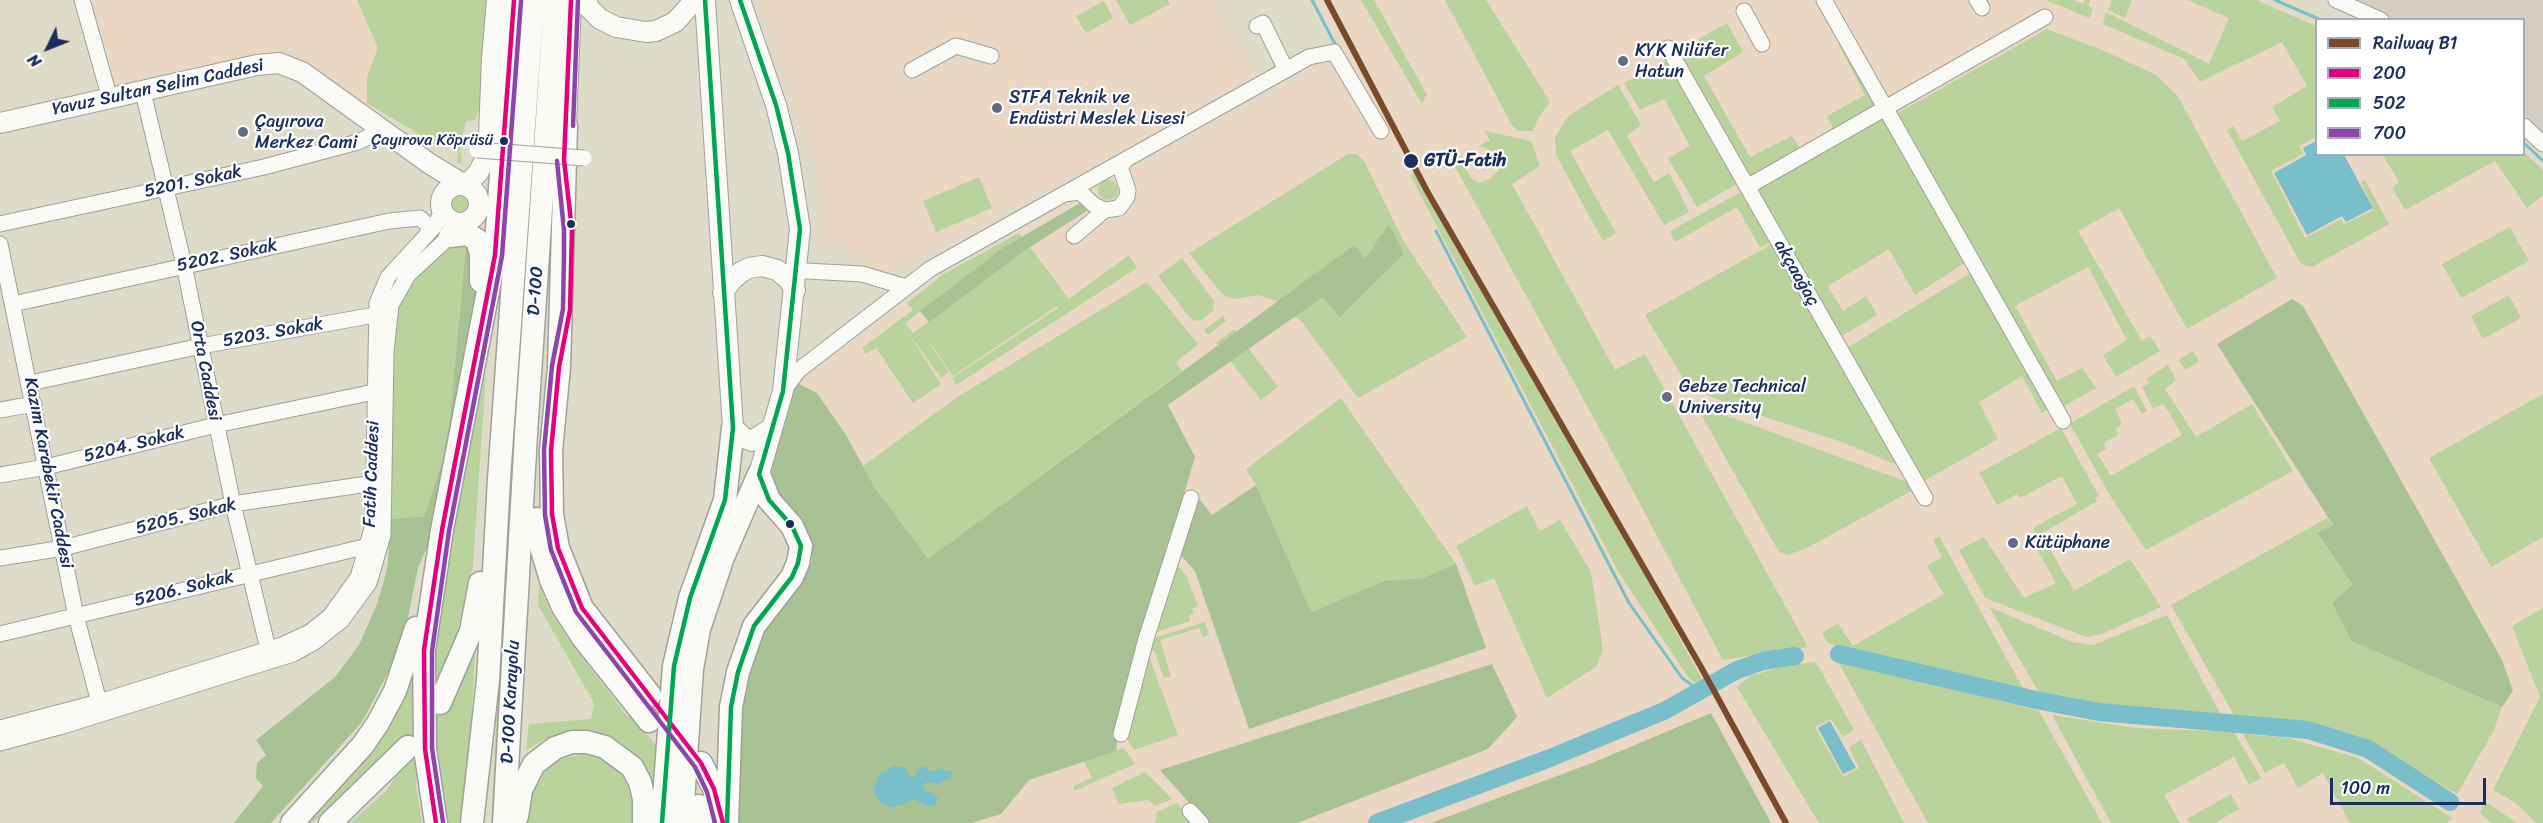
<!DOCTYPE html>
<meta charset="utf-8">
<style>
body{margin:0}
#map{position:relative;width:2543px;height:823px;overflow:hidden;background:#dedcc9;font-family:Sriracha,sans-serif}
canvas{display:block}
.legend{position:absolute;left:2315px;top:18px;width:210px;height:138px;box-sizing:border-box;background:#fff;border:2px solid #a4acbf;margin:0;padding:8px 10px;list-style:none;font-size:18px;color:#1b2f5e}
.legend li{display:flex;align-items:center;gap:12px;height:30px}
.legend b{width:30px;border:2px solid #a4acbf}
.north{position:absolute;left:18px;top:18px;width:60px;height:60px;-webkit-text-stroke:4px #fff;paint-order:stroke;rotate:227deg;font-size:16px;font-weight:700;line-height:24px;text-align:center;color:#1b2f5e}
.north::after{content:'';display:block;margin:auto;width:21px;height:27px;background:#1b2f5e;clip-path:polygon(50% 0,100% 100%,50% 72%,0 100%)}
.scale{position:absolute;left:2330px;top:778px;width:156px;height:27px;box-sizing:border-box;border:3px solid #1b2f5e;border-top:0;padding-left:8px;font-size:18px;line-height:21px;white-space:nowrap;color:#1b2f5e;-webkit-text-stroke:4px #fff;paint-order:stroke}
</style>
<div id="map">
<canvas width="2543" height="823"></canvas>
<ul class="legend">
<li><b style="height:8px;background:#7a4b2a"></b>Railway B1</li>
<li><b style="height:8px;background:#e5007d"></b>200</li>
<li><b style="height:8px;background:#00a651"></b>502</li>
<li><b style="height:8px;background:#8e44ad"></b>700</li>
</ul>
<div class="north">N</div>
<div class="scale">100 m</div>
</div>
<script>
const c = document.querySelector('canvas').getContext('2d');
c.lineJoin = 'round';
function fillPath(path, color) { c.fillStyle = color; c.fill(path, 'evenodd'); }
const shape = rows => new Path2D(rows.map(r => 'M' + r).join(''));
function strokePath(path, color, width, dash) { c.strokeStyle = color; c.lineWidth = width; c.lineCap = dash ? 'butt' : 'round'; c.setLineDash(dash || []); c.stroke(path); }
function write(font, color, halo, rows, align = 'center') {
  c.font = font + ' Sriracha,sans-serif'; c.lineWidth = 4.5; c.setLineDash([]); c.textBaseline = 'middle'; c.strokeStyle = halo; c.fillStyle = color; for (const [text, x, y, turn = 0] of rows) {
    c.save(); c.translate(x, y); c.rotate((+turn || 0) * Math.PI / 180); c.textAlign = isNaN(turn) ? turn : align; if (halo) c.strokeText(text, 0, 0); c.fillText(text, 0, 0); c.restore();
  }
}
fillPath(shape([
 [89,0,357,0,414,131,367,103,285,48,113,85],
 [761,0,1213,0,1257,74,1138,142,887,274,873,269,845,244,822,244,817,170],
 [1317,0,2262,0,2316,23,2316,154,2524,154,2524,148,2543,167,2543,823,734,823,795,587,812,562,812,548,808,531,776,495,797,383,944,273,1343,51]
]), '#ead7c4');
fillPath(shape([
 [2346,0,2543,0,2543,133,2524,114,2524,20,2392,19]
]), '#d6cdc2');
fillPath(shape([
 [357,0,494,0,481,80,481,105,475,120,466,121,460,144,462,163,457,163,458,148,455,145,432,144,414,131,367,103,367,77,378,48],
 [544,0,495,823,491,823,504,575],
 [1116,0,1168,0,1170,4,1130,25],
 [1361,0,1374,0,1427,95,1422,104],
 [1445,0,1486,0,1550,102,1540,115,1533,131,1518,131,1512,125],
 [2046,0,2073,0,2083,4,2085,0,2090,0,2088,6,2093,8,2089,18],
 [2112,0,2132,0,2125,18,2108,10],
 [2187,0,2256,0,2316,26,2316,137,2299,146,2303,154,2271,171,2305,238,2341,219,2344,224,2374,210,2361,182,2365,180,2389,224,2312,267,2301,264,2227,130,2233,126,2242,141,2280,121,2272,107,2307,86,2282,42,2200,82,2184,59,2103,24,2106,12,2209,64,2229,18],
 [1104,1,1113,18,1086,33,1076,16],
 [1727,23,1743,52,1704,76,1750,157,1792,136,1801,150,1748,179,1676,52],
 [2047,29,2107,52,2156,75,2177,95,2277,278,2187,329,2119,208,2078,231,2142,341,2150,336,2160,351,2116,377,2103,355,2127,340,2088,267,2015,306,2057,381,2082,368,2096,388,2059,409,1898,113],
 [1843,40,1879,106,1835,131,1827,116,1865,95,1838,43],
 [1669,59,1740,182,1697,207,1668,158,1690,146,1664,99,1640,110,1624,83],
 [1618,85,1641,125,1627,136,1654,182,1669,173,1689,212,1664,225,1608,130,1570,151,1616,233,1603,241,1556,155,1555,138,1568,116],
 [1882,117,1966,262,1915,295,1889,249,1828,286,1843,311,1866,296,1877,315,1842,336,1756,189],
 [1485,131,1531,141,1540,166,1512,184,1615,370,1645,354,1808,647,1723,660,1608,444,1453,163,1460,158,1471,178,1480,183,1490,179,1499,170,1498,157,1490,150,1479,146,1490,140],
 [2524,152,2543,170,2543,195,2527,208,2495,161,2405,210,2392,188,2399,182,2383,155,2524,154],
 [1348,154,1357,154,1364,161,1404,242,1467,337,1358,398,1302,322,1276,301,1259,295,1234,299,1223,295,1189,253],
 [1414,173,1602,497,1704,683,1699,686,1687,676,1618,571,1410,175],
 [979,177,992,208,936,232,923,201],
 '1098 190a10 10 0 1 1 20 0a10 10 0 1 1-20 0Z',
 [1743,191,1772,241,1760,248,1737,207,1675,242,1670,231],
 '449 203a11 11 0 1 1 22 0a11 11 0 1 1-22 0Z',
 [2510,227,2529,261,2461,298,2442,264],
 [1019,233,1023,238,1001,249,905,323,913,333,1030,247,1069,299,1129,255,1137,268,956,385,952,378,1058,308,1057,306,953,376,932,345,931,346,949,372,941,378,906,330,941,384,913,403,876,348,866,354,862,348,913,310,907,303,944,274],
 [1774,243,1902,467,1839,441,1756,414,1689,388,1645,315],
 [455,244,466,247,447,447,424,518,390,519,392,355,398,305,405,289,420,273],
 [1182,258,1214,301,1213,311,1201,320,1195,321,1190,318,1158,276],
 [1972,272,2051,407,2042,413,2022,376,1979,402,1998,439,1924,481,1847,348],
 [1147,282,1198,344,1176,362,1182,371,928,559,875,488,863,466,959,396],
 [2509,295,2521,318,2483,339,2471,316],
 [1223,316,1226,321,1208,335,1204,330],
 [1234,329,1278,387,1261,400,1216,343],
 [2193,351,2199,362,2185,370,2179,360],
 [2168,365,2176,380,2165,389,2196,437,2252,404,2293,471,2146,550,2111,497,2070,424,2134,386,2147,411,2142,414,2133,399,2115,409,2122,424,2116,428,2118,435,2104,443,2106,449,2097,454,2111,476,2182,435,2164,404,2153,408,2142,387,2149,383,2146,379],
 [486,373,473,565,440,703,450,709,476,639,465,823,443,823,434,753,432,634,441,573],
 [2543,394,2543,537,2491,567,2429,458],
 [1341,398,1456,564,1423,578,1384,581,1311,612,1256,485,1246,469],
 [1695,404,1910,483,1915,489,1805,549,1787,555,1779,552],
 [2061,428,2099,496,2095,498,2097,501,2041,534,2074,591,2130,559,2161,607,2102,634,2086,637,1985,598,1959,550,1984,537,2024,598,2056,583,2030,537,2036,534,2033,528,2077,504,2062,476,2020,498,2017,494,1997,505,1979,473],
 [1527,506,1540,531,1560,520,1591,572,1603,649,1597,666,1547,698,1494,578,1475,586,1456,546],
 [2327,518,2333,525,2317,534,2353,585,2352,641,2502,707,2494,730,2457,794,2368,742,2302,725,2235,717,2171,605],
 [1939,536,2024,690,1828,643,1822,633,1838,623,1853,646,1944,594,1927,566,1942,557,1933,540],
 [1174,561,1187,577,1198,606,1192,609,1194,613,1189,615,1190,621,1153,633],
 [539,585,551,612,568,639,627,716,631,715,660,750,659,786,653,784,635,754,612,737,592,730,575,730,551,736,526,750,529,724,591,719,594,703,538,605],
 [1989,607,2072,642,2093,645,2167,615,2221,715,2100,706,2041,696],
 [2543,608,2543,823,2536,823,2516,803,2493,790,2540,697,2512,626],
 [1205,622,1209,635,1203,637,1199,628,1160,640,1171,676,1164,678,1155,652,1148,647,1151,639],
 [1146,653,1150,659,1178,735,1134,750,1123,733],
 [1837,660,2039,711,2102,823,1928,823],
 [1816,662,1854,730,1843,737,1831,719,1815,727,1843,777,1859,768,1849,747,1861,740,1904,823,1819,823,1737,687,1750,676,1788,665],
 [414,663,416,785,422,823,350,823,386,791,401,769,401,741,312,823,299,823],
 [2052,715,2136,728,2234,732,2261,778,2249,785,2234,757,2164,795,2180,823,2111,823],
 [2243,734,2288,738,2358,758,2452,818,2447,823,2350,823,2323,773,2298,788,2284,763,2265,773],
 [1124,748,1135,764,1074,791,1073,786,1092,778,1084,761],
 [584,754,598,757,615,767,619,765,630,781,636,823,525,823,534,784,545,770,556,760],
 [1145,772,1172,799,1155,806,1148,800,1119,804,1112,788],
 [2231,794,2239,809,2215,823,2190,823,2187,819],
 [2484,801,2513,820,2516,823,2492,823,2480,814],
 [1177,803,1194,823,1155,823,1157,812]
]), '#bad29b');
fillPath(shape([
 [1080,203,1087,211,1030,247,929,322,920,311,1001,249],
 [1389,224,1404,254,1340,317,1323,297,1168,405,1195,457,1123,701,1116,751,1029,780,1001,814,972,823,734,823,740,694,756,643,812,562,812,548,808,531,776,495,768,477,783,412,797,383,817,393,846,435,875,488,928,559,1354,245,1365,259],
 [466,247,472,252,480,290,441,515,418,568,407,622,392,665,362,722,271,823,234,823,263,786,256,778,257,763,266,755,256,740,335,677,359,645,377,604,385,577,388,562,390,519,424,517,447,447],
 [2292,299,2303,306,2502,660,2513,691,2502,707,2352,641,2332,603,2353,585,2317,533,2333,525,2217,344],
 [1256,485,1311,612,1384,581,1423,578,1456,564,1486,648,1249,729,1195,571,1178,552,1196,495,1212,515],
 [1492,664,1517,717,1488,749,1297,823,1207,823,1160,770],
 [1711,713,1771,823,1431,823,1592,763]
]), '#a9c293');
fillPath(shape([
 [2316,141,2316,154,2344,155,2373,208,2346,222,2342,216,2307,235,2274,173,2306,155,2303,148],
 [1830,721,1856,768,1843,774,1818,728],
 [893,766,904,767,909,775,914,777,921,767,925,766,931,772,942,768,945,771,952,771,953,775,939,784,927,782,923,785,924,789,938,798,935,806,927,806,913,799,904,804,891,807,880,803,873,790,880,773]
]), '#78bfcb');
strokePath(shape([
 [1312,0,1335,44],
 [2275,0,2321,20],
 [2524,143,2543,161],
 [1436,231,1629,603,1682,678,1699,690]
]), '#78bfcb', 3);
strokePath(shape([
 [1839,654,2036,700,2099,712,2308,730,2368,749,2450,802],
 [1377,823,1550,758,1664,711,1737,670,1763,661,1795,656]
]), '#78bfcb', 18);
const minor = shape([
 [82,0,110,99],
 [1824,0,2063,421],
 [1977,0,1982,8],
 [2336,0,2381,20],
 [1744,11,1762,44],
 [1257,26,1263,23,1286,70],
 [1668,48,1925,498],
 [912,70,956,46,991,56],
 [143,92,184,265,233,504,268,649],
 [2524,126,2543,144],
 [1747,187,2045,17],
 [1064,194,1080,192,1094,205,1105,210,1119,208,1127,197,1128,190,1120,167,1126,160],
 [0,224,264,167,358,142,382,130],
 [1074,236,1105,210],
 [0,244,76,616,99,702],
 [806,271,862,274,906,287],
 [13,304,389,221,420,218,429,226,427,235],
 [30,383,201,346,375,315],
 [783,391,799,370,930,269,1309,57,1334,52,1381,131],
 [0,410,34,404],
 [0,475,46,467,216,425,374,392,381,385],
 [0,558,63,548,233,504,374,483],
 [0,634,368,546],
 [0,728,99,702,282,645,310,632,330,616,358,577,373,525,377,303,388,277,434,227,443,210],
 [1121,734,1146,639,1191,498],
 [0,743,63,726,293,654,313,643,342,620,369,583,383,535,386,352,391,305,408,275,464,223],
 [1190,811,1201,823]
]);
const major = shape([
 [586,0,589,8,600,19,616,27,646,32,656,31,675,22,695,0],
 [705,0,733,428,744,438,752,441,772,428],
 [740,0,776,105,788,153,800,229,783,391,759,474],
 [0,123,257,65,279,63,302,72,430,164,463,184,470,181,478,173,485,160,489,136,492,58,497,0],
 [566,126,571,0],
 '441 204a19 19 0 1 1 38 0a19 19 0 1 1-38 0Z',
 [723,293,731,281,741,272,749,268,762,266,777,270,788,279,795,290]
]);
const highway = shape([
 [566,126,559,367,551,451,552,514,558,548,582,608,650,695],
 [450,236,467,234,477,240,481,254,481,281],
 [537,519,542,550,551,580,563,607,583,638,649,721],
 [440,703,471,631,480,583],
 [701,763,714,789,720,813],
 [699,806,701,823],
 [517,816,521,790,534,764,555,748,572,742,587,742,605,747,632,767,640,782,644,799,644,823],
 [292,823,363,745,378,723,395,691,416,628],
 [330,823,408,747],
 [436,823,425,749,424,650,442,530,495,255,514,0],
 [472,823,488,680,499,479,533,0],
 [504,823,526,434,555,0],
 [662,823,674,666,690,598,725,500,733,428],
 [679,823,683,803,692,669,699,629,723,557,759,474],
 [727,823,731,707,738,672,754,626,792,577,798,563,801,546,792,526,769,500,759,474]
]);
strokePath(minor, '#9fa19b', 17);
strokePath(major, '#9fa19b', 22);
strokePath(highway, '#9fa19b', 25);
strokePath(minor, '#fafaf7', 15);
strokePath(major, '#fafaf7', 20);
strokePath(highway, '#fafaf7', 22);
const minorBridge = shape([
 [477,150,584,158]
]);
strokePath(minorBridge, '#9fa19b', 17, []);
strokePath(minorBridge, '#fafaf7', 15);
strokePath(shape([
 [571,0,564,160,572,230,570,310,559,367,551,451,552,514,558,548,582,608,701,763,714,789,723,823],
 [436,823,425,749,424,650,442,530,495,255,514,0]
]), '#e5007d', 4.5);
strokePath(shape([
 [662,823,674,666,690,598,725,500,733,428,705,0],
 [727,823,731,707,738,672,754,626,792,577,798,563,801,546,792,526,769,500,759,474,783,391,800,229,788,153,776,105,740,0]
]), '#00a651', 4.5);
strokePath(shape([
 [573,126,578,0],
 [557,161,564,230,564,255,563,309,552,366,544,450,545,515,551,550,576,612,695,767,707,792,715,823],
 [443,822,432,748,432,651,449,531,502,256,521,1]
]), '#8e44ad', 4.5);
strokePath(shape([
 [1327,0,1427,191,1701,667,1786,823]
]), '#7a4b2a', 6);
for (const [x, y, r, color] of [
 [1623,61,6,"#5f6c83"],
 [997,108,6,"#5f6c83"],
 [243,132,6,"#5f6c83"],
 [504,141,5,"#1b2f5e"],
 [1411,161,8,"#1b2f5e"],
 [571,224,5,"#1b2f5e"],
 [1667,397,6,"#5f6c83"],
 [790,524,5,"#1b2f5e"],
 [2013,543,6,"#5f6c83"]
]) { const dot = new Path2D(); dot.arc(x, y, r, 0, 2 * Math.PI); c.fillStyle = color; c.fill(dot); strokePath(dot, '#fff', 2); }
write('16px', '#1b2f5e', '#fff', [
 ["Çayırova Köprüsü",493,141]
], 'right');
write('18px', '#1b2f5e', '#fff', [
 ["KYK Nilüfer",1635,51],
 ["Hatun",1635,72],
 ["STFA Teknik ve",1009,98],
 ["Endüstri Meslek Lisesi",1009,119],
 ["Çayırova",255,122],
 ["Merkez Cami",255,143],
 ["Gebze Technical",1679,387],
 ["University",1679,408],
 ["Kütüphane",2025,543]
], 'left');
write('18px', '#1b2f5e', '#fff', [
 ["Yavuz Sultan Selim Caddesi",158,88,-12],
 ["5201. Sokak",193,182,-12],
 ["5202. Sokak",227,256,-12],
 ["akçaağaç",1796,273,60],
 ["D-100",536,291,-86],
 ["5203. Sokak",273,333,-10],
 ["Orta Caddesi",205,371,79],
 ["5204. Sokak",134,445,-14],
 ["Kazım Karabekir Caddesi",48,473,79],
 ["Fatih Caddesi",372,474,-88],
 ["5205. Sokak",186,517,-14],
 ["5206. Sokak",184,589,-14],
 ["D-100 Karayolu",511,702,-87]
]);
write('bold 18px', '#1b2f5e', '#fff', [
 ["GTÜ-Fatih",1424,161]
], 'left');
</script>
